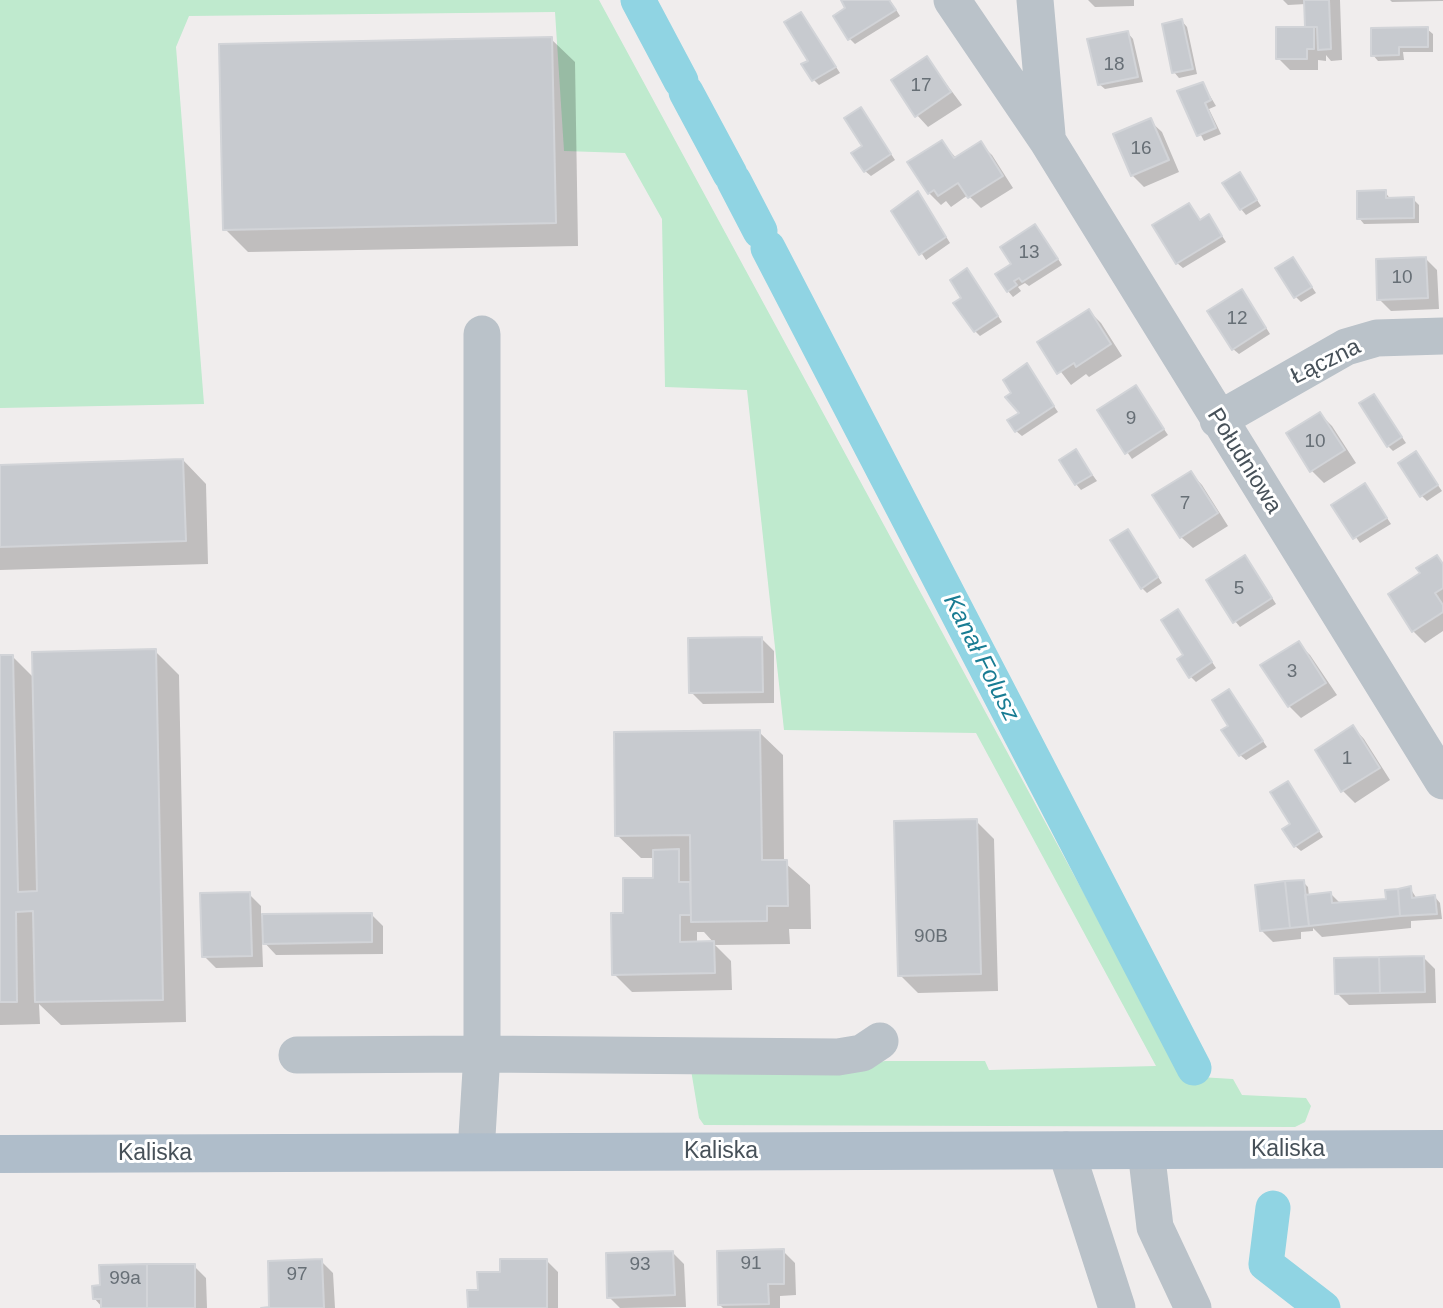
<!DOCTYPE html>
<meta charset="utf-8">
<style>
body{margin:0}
canvas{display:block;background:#f0eded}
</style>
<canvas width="1443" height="1308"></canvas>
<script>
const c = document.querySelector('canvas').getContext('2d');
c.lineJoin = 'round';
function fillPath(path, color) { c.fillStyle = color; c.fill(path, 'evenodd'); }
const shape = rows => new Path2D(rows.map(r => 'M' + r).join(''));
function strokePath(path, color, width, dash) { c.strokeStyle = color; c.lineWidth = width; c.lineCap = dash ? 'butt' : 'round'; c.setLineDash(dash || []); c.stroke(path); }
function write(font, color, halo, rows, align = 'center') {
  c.font = font + ' Helvetica,sans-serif'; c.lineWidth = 6; c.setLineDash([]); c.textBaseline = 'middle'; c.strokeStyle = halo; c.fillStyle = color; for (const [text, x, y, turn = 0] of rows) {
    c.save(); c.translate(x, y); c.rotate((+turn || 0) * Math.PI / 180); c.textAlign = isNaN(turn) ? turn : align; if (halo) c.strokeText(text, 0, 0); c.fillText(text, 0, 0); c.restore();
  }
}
fillPath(shape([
 [0,0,599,0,1183,1076,1233,1079,1242,1095,1306,1098,1311,1106,1305,1122,1295,1127,704,1125,699,1118,691,1070,853,1068,885,1061,985,1061,989,1070,1156,1066,976,733,784,730,747,390,665,387,662,219,625,153,564,151,555,12,189,16,176,47,204,404,0,408]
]), '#bfeace');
fillPath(shape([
 [843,0,890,0,900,16,855,44,850,39,848,8],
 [1088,0,1134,0,1134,6,1095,7],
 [1283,0,1340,0,1342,60,1331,61,1326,55,1326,61,1318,60,1318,70,1290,70,1278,58,1307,29,1306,4,1288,5],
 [1390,0,1443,0,1443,1,1392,2],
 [801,14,840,73,819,85,814,80],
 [1182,21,1187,27,1197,74,1179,78,1174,72],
 [1427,29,1433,34,1433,52,1403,52,1404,60,1378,61,1373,55],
 [1128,33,1133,39,1143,82,1105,89,1099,84],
 [551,39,575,62,578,246,248,252,225,229],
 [927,58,962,105,928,127,917,115],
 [1203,84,1216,106,1209,109,1221,134,1204,141,1179,92],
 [861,109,895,160,871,176,865,171],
 [1150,121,1162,132,1179,172,1144,187,1132,175],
 [942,142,957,159,980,144,992,155,1013,188,981,208,968,195,951,207,946,201,941,205,929,193],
 [1240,174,1261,206,1246,215,1241,209],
 [1385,192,1391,200,1413,199,1419,205,1419,223,1364,224,1359,218],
 [923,199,950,243,926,260,894,211],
 [1189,205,1201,221,1209,216,1226,242,1183,268,1177,263],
 [1040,232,1062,265,1029,286,1025,283,1018,287,1021,291,1013,297,1008,291,1013,264],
 [1425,258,1437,270,1439,309,1391,311,1379,299],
 [1293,259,1316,293,1301,302,1296,297],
 [972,276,1002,322,980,336,975,331,963,299],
 [1247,297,1270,334,1239,354,1233,349],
 [1089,311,1101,323,1122,356,1089,377,1086,374,1071,385,1039,343],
 [1026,365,1058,412,1022,436,1016,431,1022,413,1014,394],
 [1136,388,1168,435,1132,459,1099,411],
 [1374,396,1406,443,1393,451,1388,446],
 [1320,414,1332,426,1356,463,1324,483,1312,471,1288,434],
 [1076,452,1097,481,1081,490,1076,484],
 [1416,454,1442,491,1427,501,1422,496],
 [183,460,206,484,208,564,0,570,0,466],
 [1191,473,1202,485,1228,526,1193,548,1181,537],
 [1367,488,1391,524,1360,543,1334,506],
 [1133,537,1162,583,1147,593,1142,588],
 [1437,557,1443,563,1443,631,1425,643,1413,631,1422,574],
 [1250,563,1276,604,1240,627,1235,621],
 [1178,611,1216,668,1196,682,1190,676],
 [762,639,774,651,774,703,703,704,691,692],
 [1298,643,1310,655,1337,695,1301,718,1289,706,1263,665],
 [155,651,179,675,186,1022,61,1025,39,1004,40,1024,0,1025,0,657,12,656,34,678],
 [1229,691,1267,747,1246,760,1240,755],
 [1353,727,1364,739,1390,780,1355,803,1343,791,1317,750],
 [759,732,783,755,784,862,810,885,811,929,789,929,790,944,715,945,731,961,732,990,632,992,614,974,625,915,655,879,655,858,641,858,617,835],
 [697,932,704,932,714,943,697,943],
 [1287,783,1323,837,1301,851,1295,846],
 [976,821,994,839,998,991,918,993,900,975],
 [1303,882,1308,887,1309,896,1331,894,1341,904,1388,900,1410,888,1417,899,1435,897,1440,903,1442,919,1411,921,1411,928,1322,937,1313,928,1313,931,1301,932,1301,939,1273,942,1262,931],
 [249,894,261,906,261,916,371,914,383,926,383,954,276,955,262,940,263,967,216,968,204,956],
 [1423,957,1435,969,1436,1003,1349,1005,1337,993],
 [783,1251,795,1263,796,1295,780,1296,780,1308,723,1308,719,1304],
 [672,1252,684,1264,686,1307,620,1308,609,1297],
 [546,1260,558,1272,558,1308,470,1308,480,1292,502,1274],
 [321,1261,333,1273,335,1308,271,1308],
 [194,1266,206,1278,207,1308,103,1308,94,1298]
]), '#0003');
strokePath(shape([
 [638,0,681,81],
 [686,92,730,174],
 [734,181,760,231],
 [768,248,1194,1068],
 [1273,1208,1266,1264,1323,1308]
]), '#90d4e3', 35);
const building = shape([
 [841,0,889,0,896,10,848,40,833,16,845,8,841,0],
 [1304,0,1329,0,1331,49,1318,50,1317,27,1305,27,1304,0],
 [801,12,836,67,812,81,801,64,808,61,784,22,801,12],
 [1182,19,1193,69,1172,73,1162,24,1182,19],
 [1276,27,1314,27,1314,49,1307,49,1307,59,1276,59,1276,27],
 [1428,27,1428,47,1399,47,1399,55,1371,56,1371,28,1428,27],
 [1128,31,1138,77,1098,85,1087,39,1128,31],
 [552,37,556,223,223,230,219,44,552,37],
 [927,56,951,92,915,117,891,80,927,56],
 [1203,82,1211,100,1205,103,1216,128,1197,136,1177,91,1203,82],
 [861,107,891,154,864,172,851,153,862,146,844,118,861,107],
 [1151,118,1169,160,1131,176,1113,134,1151,118],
 [942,140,954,158,981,141,1003,176,968,198,958,183,938,196,934,190,928,194,907,162,942,140],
 [1240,172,1257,200,1240,210,1222,183,1240,172],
 [1386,190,1386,198,1414,197,1414,218,1357,219,1357,191,1386,190],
 [918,191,946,237,919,255,891,211,918,191],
 [1189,203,1200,220,1209,214,1222,236,1176,264,1152,225,1189,203],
 [1035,224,1058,259,1022,282,1019,278,1014,281,1017,285,1007,292,995,274,1011,264,1000,247,1035,224],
 [1293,257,1312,287,1294,298,1275,268,1293,257],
 [1426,257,1428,298,1377,300,1376,259,1426,257],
 [967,268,998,316,974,332,953,303,961,298,950,280,967,268],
 [1242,289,1266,328,1232,350,1207,311,1242,289],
 [1089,309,1111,344,1076,367,1074,363,1057,374,1037,342,1089,309],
 [1027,363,1054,406,1015,432,1007,420,1019,413,1005,397,1011,393,1003,380,1027,363],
 [1136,385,1164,429,1125,454,1097,410,1136,385],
 [1374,394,1402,437,1387,447,1359,403,1374,394],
 [1320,412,1345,450,1310,472,1286,433,1320,412],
 [1076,449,1092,475,1075,485,1059,460,1076,449],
 [1416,451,1438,485,1420,497,1398,463,1416,451],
 [183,459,186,541,0,547,0,465,183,459],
 [1191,471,1218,513,1180,538,1152,495,1191,471],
 [1365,483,1387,518,1353,539,1331,505,1365,483],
 [1128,529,1158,577,1141,589,1110,540,1128,529],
 [1245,555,1272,598,1233,623,1206,580,1245,555],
 [1437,555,1443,564,1443,588,1435,593,1443,605,1443,612,1412,632,1388,594,1420,573,1416,568,1437,555],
 [1178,609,1212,662,1189,678,1177,659,1183,655,1161,620,1178,609],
 [762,637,763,692,689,693,688,638,762,637],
 [1299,641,1326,683,1288,707,1260,665,1299,641],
 [156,649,163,1000,35,1002,33,911,16,912,17,1002,0,1002,0,655,13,655,18,892,37,891,32,652,156,649],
 [1229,689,1263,741,1239,756,1221,730,1228,726,1212,700,1229,689],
 [1353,725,1380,768,1341,792,1315,750,1353,725],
 [760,730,762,860,787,860,788,906,767,906,767,921,691,922,690,835,615,836,614,732,760,730],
 [1288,781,1319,831,1294,847,1282,829,1290,824,1270,792,1288,781],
 [977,819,981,974,898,976,894,821,977,819],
 [679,849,679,882,690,882,691,915,680,915,680,942,714,941,715,973,612,975,611,913,623,913,623,878,653,878,653,850,679,849],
 [1304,880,1309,926,1290,928,1285,881,1304,880],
 [1285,881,1290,928,1260,931,1255,885,1285,881],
 [1411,886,1412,898,1435,895,1437,914,1400,916,1398,889,1411,886],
 [1398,889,1400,916,1309,926,1305,895,1331,892,1332,903,1386,899,1385,890,1398,889],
 [250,892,252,956,202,957,200,893,250,892],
 [372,913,372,942,263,944,262,914,372,913],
 [1424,956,1425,992,1380,993,1379,957,1424,956],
 [1379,957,1380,993,1335,994,1334,958,1379,957],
 [784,1249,784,1284,768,1284,769,1304,718,1305,717,1251,784,1249],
 [673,1251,675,1295,607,1298,606,1253,673,1251],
 [322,1259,324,1308,261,1308,269,1307,268,1261,322,1259],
 [500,1259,547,1259,547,1308,468,1308,467,1290,478,1290,477,1272,500,1272,500,1259],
 [147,1264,147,1308,101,1308,101,1299,93,1299,92,1286,100,1285,99,1265,147,1264],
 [147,1264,195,1264,195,1308,147,1308,147,1264]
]);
fillPath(building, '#c7cacf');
strokePath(building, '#d2d4d8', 2);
strokePath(shape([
 [952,0,1047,140,1443,781],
 [1035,0,1047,135],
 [1218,420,1346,347,1377,338,1443,336],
 [297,1055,482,1054,482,334],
 [1066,1150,1117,1308],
 [1146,1150,1155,1227,1193,1308],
 [476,1152,482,1054,838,1057,862,1053,880,1041]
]), '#bac2c9', 37);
strokePath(shape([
 [0,1154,1443,1149]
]), '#afbdca', 38);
write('19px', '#676f76', null, [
 ["18",1114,65],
 ["17",921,86],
 ["16",1141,149],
 ["13",1029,253],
 ["10",1402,278],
 ["12",1237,319],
 ["9",1131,419],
 ["10",1315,442],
 ["7",1185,504],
 ["5",1239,589],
 ["3",1292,672],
 ["1",1347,759],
 ["90B",931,937],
 ["91",751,1264],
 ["93",640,1265],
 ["97",297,1275],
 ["99a",125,1279]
]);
write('23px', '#475159', '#fff', [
 ["Łączna",1326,362,-26],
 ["Południowa",1244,461,58],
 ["Kaliska",1288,1150],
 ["Kaliska",721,1152],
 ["Kaliska",155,1154]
]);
write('italic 24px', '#197c93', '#fff', [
 ["Kanał Folusz",981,658,63]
]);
</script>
